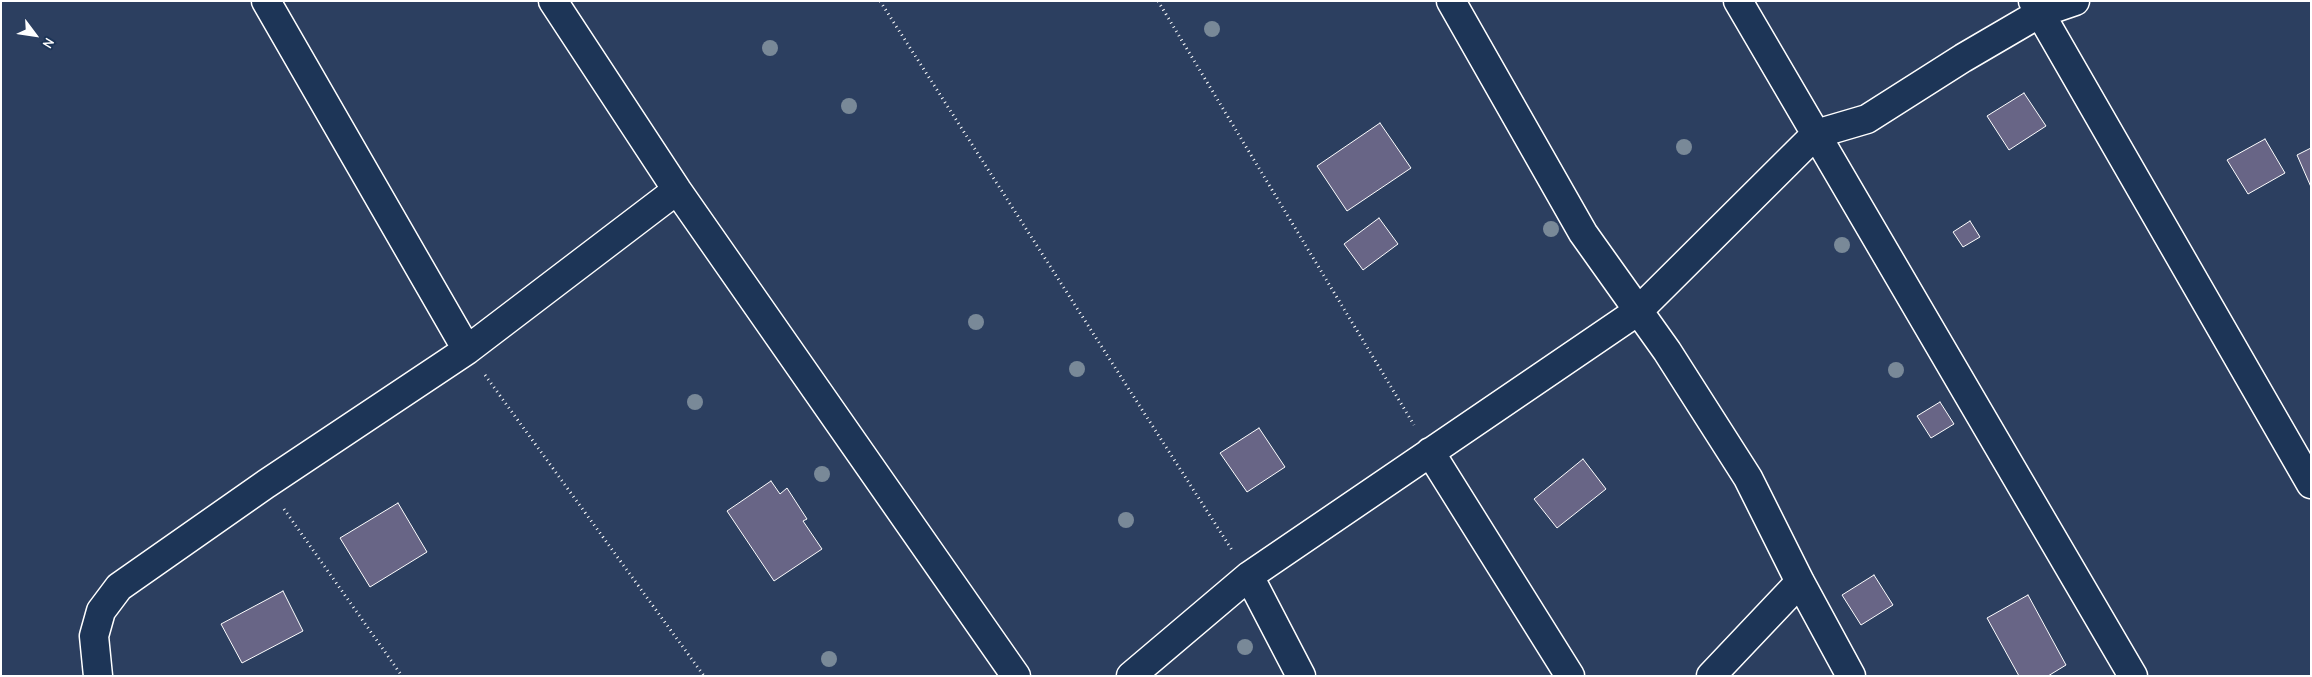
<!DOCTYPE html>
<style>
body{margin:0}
#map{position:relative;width:2312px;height:677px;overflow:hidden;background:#2c3f60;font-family:"Comic Neue",sans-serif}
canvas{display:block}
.frame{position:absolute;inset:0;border:2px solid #fff;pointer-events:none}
.north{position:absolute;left:10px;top:10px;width:50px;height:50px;-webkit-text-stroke:4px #1d3557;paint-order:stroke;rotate:121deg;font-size:14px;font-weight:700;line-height:20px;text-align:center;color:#fff}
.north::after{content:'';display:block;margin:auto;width:18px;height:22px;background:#fff;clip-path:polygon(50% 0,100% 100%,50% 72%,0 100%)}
</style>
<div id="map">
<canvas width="2312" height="677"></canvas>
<div class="frame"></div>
<div class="north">N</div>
</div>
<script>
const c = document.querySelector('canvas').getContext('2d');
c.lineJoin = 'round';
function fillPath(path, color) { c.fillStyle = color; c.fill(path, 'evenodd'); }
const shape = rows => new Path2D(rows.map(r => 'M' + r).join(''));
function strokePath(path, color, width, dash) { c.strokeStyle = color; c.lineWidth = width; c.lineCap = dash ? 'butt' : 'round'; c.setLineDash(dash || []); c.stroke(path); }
const building = shape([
 [2024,93,2046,126,2009,150,1987,116,2024,93],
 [1380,123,1411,168,1347,211,1317,166,1380,123],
 [2265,139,2285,173,2248,194,2227,160,2265,139],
 [2311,148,2311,187,2297,155,2311,148],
 [1379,218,1398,244,1363,270,1344,244,1379,218],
 [1970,221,1980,237,1963,247,1953,232,1970,221],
 [1940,402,1954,424,1931,438,1917,416,1940,402],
 [1259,428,1285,467,1247,492,1220,453,1259,428],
 [1583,459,1606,489,1557,528,1534,499,1583,459],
 [771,481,780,494,787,488,807,519,803,521,822,549,774,581,727,511,771,481],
 [398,503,427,552,370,587,340,538,398,503],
 [1874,575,1893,605,1861,625,1842,595,1874,575],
 [283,591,303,631,242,663,221,624,283,591],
 [2028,595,2066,665,2048,676,2019,676,1987,618,2028,595]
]);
fillPath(building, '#686586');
strokePath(building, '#fff', 1);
const street = shape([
 [266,1,467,350],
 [553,1,677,190,1016,676],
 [1451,1,1583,233,1667,351,1748,478,1800,582,1851,676],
 [1738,1,2133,676],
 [2033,1,2311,484],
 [1430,452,1570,676],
 [1249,576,1301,676],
 [98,676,94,636,101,611,119,587,266,484,467,350,677,190],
 [1131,676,1249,576,1638,311,1816,134,1867,119,1963,58,2040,13,2075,1],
 [1711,676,1800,582]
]);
strokePath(street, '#fff', 31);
strokePath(shape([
 [880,1,1232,550],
 [1158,1,1414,425],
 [485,375,704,676],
 [284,509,402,676]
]), '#fff', 3, [1, 4]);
strokePath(street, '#1d3557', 28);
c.fillStyle = '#798998';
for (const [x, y] of [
 [1212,29],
 [770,48],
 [849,106],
 [1684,147],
 [1551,229],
 [1842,245],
 [976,322],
 [1077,369],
 [1896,370],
 [695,402],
 [822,474],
 [1126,520],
 [1245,647],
 [829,659]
]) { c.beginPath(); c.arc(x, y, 8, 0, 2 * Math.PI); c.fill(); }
</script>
